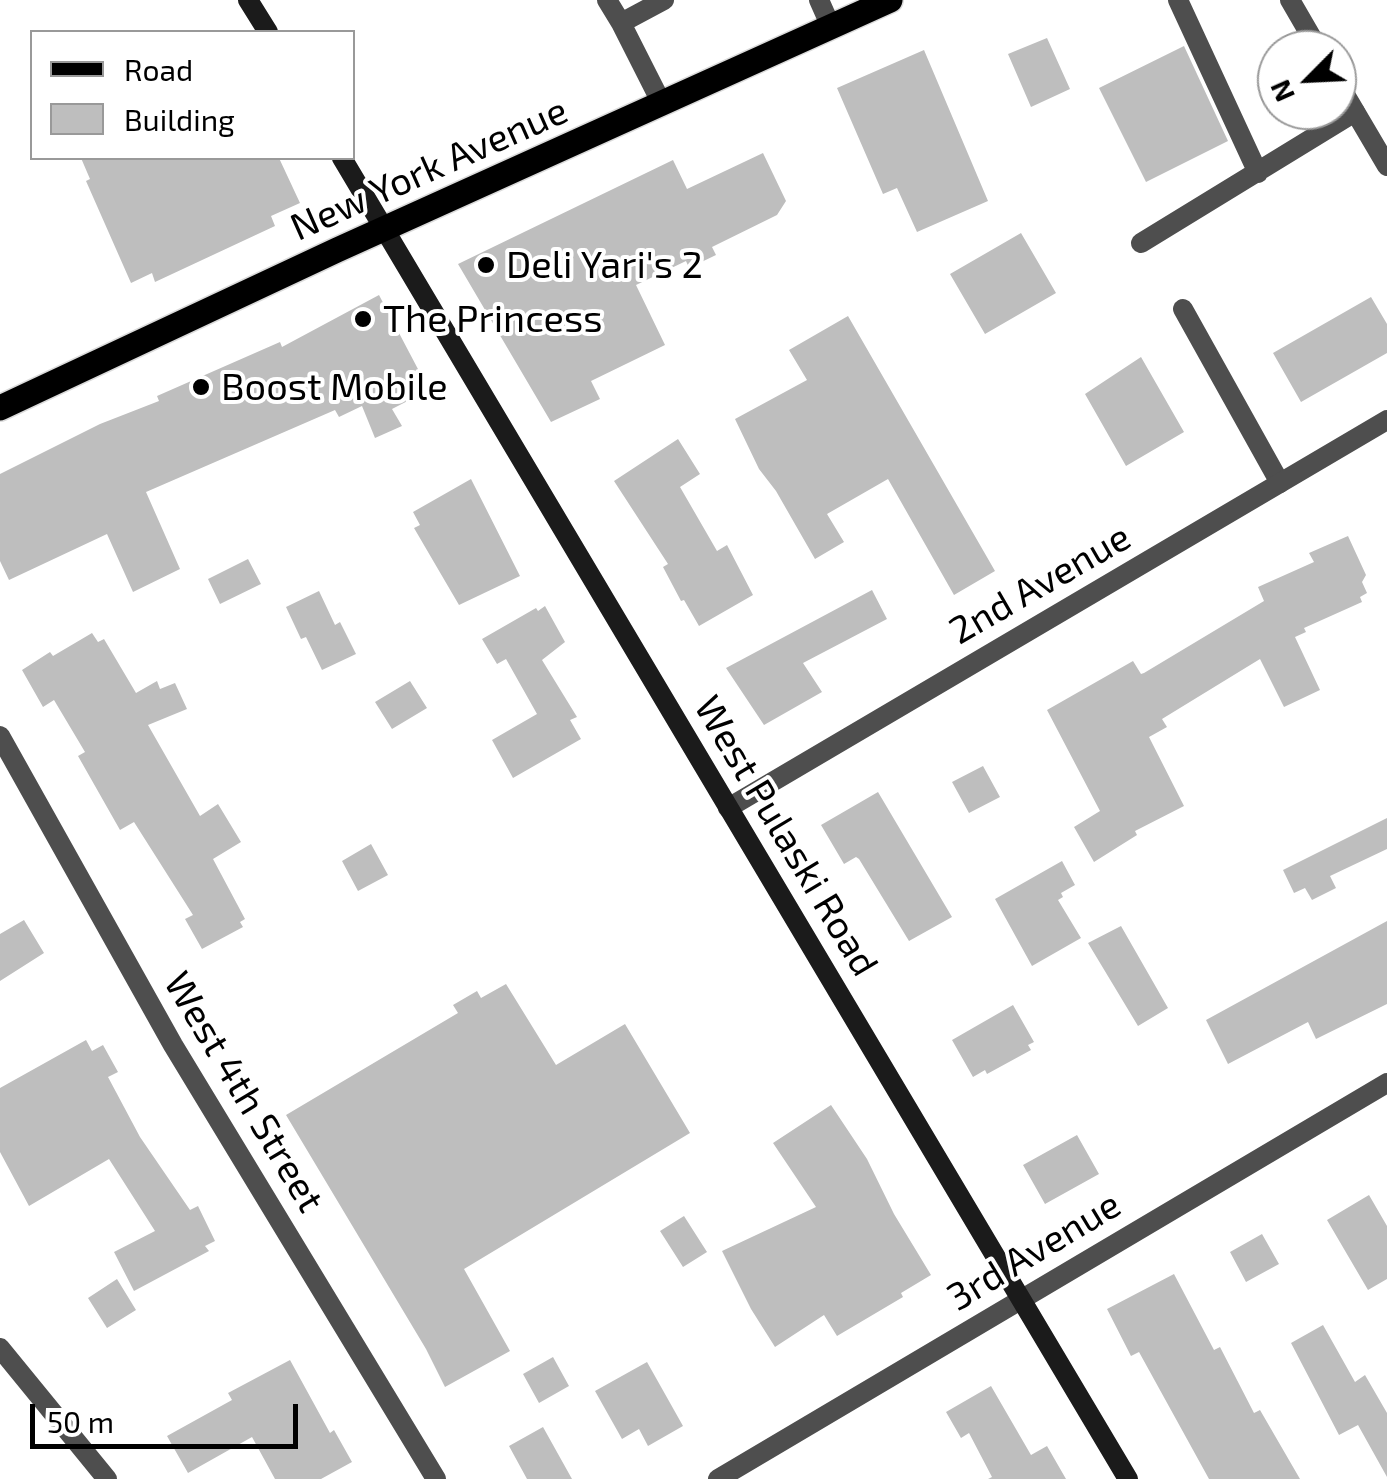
<!DOCTYPE html>
<style>
body{margin:0}
#map{position:relative;width:1387px;height:1479px;overflow:hidden;background:#fff;font-family:"Exo 2",sans-serif}
canvas{display:block}
.legend{position:absolute;left:30px;top:30px;width:325px;height:130px;box-sizing:border-box;background:#fff;border:2px solid #999;margin:0;padding:12px 18px;list-style:none;font-size:30px;color:#000}
.legend li{display:flex;align-items:center;gap:20px;height:50px}
.legend b{width:50px;border:2px solid #999}
.north{position:absolute;left:1257px;top:30px;width:100px;height:100px;box-sizing:border-box;background:#fff;border:2px solid #999;border-radius:50%;rotate:246deg;font-size:28px;font-weight:700;line-height:40px;text-align:center;color:#000}
.north::after{content:'';display:block;margin:auto;width:35px;height:45px;background:#000;clip-path:polygon(50% 0,100% 100%,50% 72%,0 100%)}
.scale{position:absolute;left:30px;top:1404px;width:268px;height:45px;box-sizing:border-box;border:5px solid #000;border-top:0;padding-left:12px;font-size:30px;line-height:35px;white-space:nowrap;color:#000;-webkit-text-stroke:8px #fff;paint-order:stroke}
</style>
<div id="map">
<canvas width="1387" height="1479"></canvas>
<ul class="legend">
<li><b style="height:12px;background:#000"></b>Road</li>
<li><b style="height:28px;background:#bebebe"></b>Building</li>
</ul>
<div class="north">N</div>
<div class="scale">50 m</div>
</div>
<script>
const c = document.querySelector('canvas').getContext('2d');
c.lineJoin = 'round';
function fillPath(path, color) { c.fillStyle = color; c.fill(path, 'evenodd'); }
const shape = rows => new Path2D(rows.map(r => 'M' + r).join(''));
function strokePath(path, color, width, dash) { c.strokeStyle = color; c.lineWidth = width; c.lineCap = dash ? 'butt' : 'round'; c.setLineDash(dash || []); c.stroke(path); }
function write(font, color, halo, rows, align = 'center') {
  c.font = font + ' "Exo 2",sans-serif'; c.lineWidth = 8; c.setLineDash([]); c.textBaseline = 'middle'; c.strokeStyle = halo; c.fillStyle = color; for (const [text, x, y, turn = 0] of rows) {
    c.save(); c.translate(x, y); c.rotate((+turn || 0) * Math.PI / 180); c.textAlign = isNaN(turn) ? turn : align; if (halo) c.strokeText(text, 0, 0); c.fillText(text, 0, 0); c.restore();
  }
}
fillPath(shape([
 [1047,38,1070,89,1031,107,1008,54],
 [1184,46,1228,141,1146,182,1099,88],
 [924,50,988,201,917,232,897,188,883,194,837,88],
 [763,153,786,201,777,215,712,247,716,255,689,268,686,261,636,285,665,345,591,381,600,399,551,422,458,264,673,160,687,189],
 [81,158,279,158,300,203,271,216,275,226,155,282,152,273,131,283,86,181,90,179],
 [1021,233,1056,293,985,334,950,274],
 [379,295,429,390,392,409,402,426,375,438,362,406,339,417,335,410,146,492,180,569,133,592,107,534,9,580,0,561,0,474,100,424,159,401,157,396,280,342,282,347],
 [1371,297,1387,324,1387,353,1301,402,1273,353],
 [848,316,995,571,954,595,888,479,827,514,844,542,815,559,776,491,759,469,735,419,807,380,789,350],
 [1141,357,1184,432,1126,466,1085,394],
 [678,439,700,474,680,487,717,551,727,545,753,595,699,626,684,600,681,601,663,567,668,564,614,481],
 [471,479,520,576,459,605,414,528,420,525,413,512],
 [1348,536,1366,575,1362,582,1367,593,1360,597,1362,602,1304,628,1306,632,1295,637,1320,690,1284,707,1260,659,1162,719,1167,727,1149,737,1184,806,1135,831,1137,835,1094,862,1074,827,1100,811,1047,710,1133,661,1141,674,1144,673,1264,601,1258,587,1314,562,1309,553],
 [248,559,261,584,220,604,208,579],
 [872,590,887,619,803,663,822,692,764,725,726,668],
 [319,591,335,625,340,622,356,654,322,670,306,637,301,639,286,607],
 [545,606,565,642,542,660,577,717,570,720,581,739,513,778,492,740,537,714,506,659,497,664,482,639,536,608,538,611],
 [92,633,98,642,104,639,136,693,157,681,160,689,175,683,187,709,148,725,200,816,218,804,241,842,213,859,245,919,240,922,243,927,202,949,185,919,193,915,134,822,120,830,78,756,85,752,54,700,43,707,22,670,50,652,53,656],
 [410,681,427,708,392,729,375,702],
 [983,766,1000,797,969,813,952,782],
 [878,792,952,917,909,941,859,859,856,857,844,864,821,825],
 [1387,818,1387,849,1330,876,1336,888,1312,900,1305,888,1294,893,1283,870],
 [371,844,388,875,358,891,342,861],
 [1062,861,1075,885,1061,893,1063,897,1058,900,1081,938,1032,966,995,899],
 [24,920,44,953,0,981,0,934],
 [1387,921,1387,1004,1316,1039,1308,1022,1228,1064,1206,1020],
 [1121,926,1168,1008,1138,1026,1088,943],
 [506,984,556,1065,625,1024,690,1133,464,1269,510,1351,445,1387,426,1349,286,1115,458,1013,453,1005,477,991,481,998],
 [1013,1005,1034,1042,1028,1045,1031,1050,987,1074,985,1070,973,1077,952,1040],
 [86,1040,92,1051,103,1045,118,1072,108,1077,140,1137,190,1210,198,1206,215,1241,205,1246,209,1251,134,1291,114,1252,155,1231,109,1159,29,1206,0,1152,0,1088],
 [831,1105,867,1159,894,1214,931,1275,901,1293,903,1297,837,1336,824,1315,775,1347,751,1309,722,1251,816,1207,773,1143],
 [1077,1135,1099,1174,1045,1204,1023,1165],
 [1369,1195,1387,1226,1387,1279,1368,1290,1327,1220],
 [684,1216,707,1252,683,1267,660,1231],
 [1262,1234,1279,1264,1246,1282,1230,1252],
 [1174,1274,1214,1350,1220,1347,1254,1413,1260,1410,1300,1479,1209,1479,1139,1352,1131,1356,1107,1309],
 [117,1279,136,1310,107,1328,88,1298],
 [1323,1325,1355,1382,1365,1375,1387,1413,1387,1477,1358,1425,1339,1435,1291,1343],
 [553,1357,569,1386,539,1403,523,1374],
 [290,1360,330,1433,334,1430,352,1462,321,1479,275,1479,252,1437,188,1473,167,1436,232,1400,228,1393],
 [647,1362,683,1426,648,1446,639,1429,622,1439,595,1391],
 [991,1386,1031,1455,1047,1446,1066,1479,988,1479,992,1477,969,1433,961,1438,946,1412],
 [543,1427,572,1479,527,1479,509,1446]
]), '#bebebe');
const primary = shape([
 [0,408,337,250,890,0]
]);
strokePath(primary, '#dbdbdb', 28);
strokePath(shape([
 [607,0,621,23],
 [819,0,831,27],
 [1178,0,1258,173],
 [662,104,621,23,664,0],
 [1141,243,1355,112],
 [1183,309,1280,483],
 [0,1348,107,1479]
]), '#4e4e4e', 20);
strokePath(shape([
 [1290,0,1319,50],
 [1337,81,1387,166],
 [0,736,173,1045,436,1479],
 [728,808,1387,420],
 [718,1479,1387,1083]
]), '#4e4e4e', 20);
strokePath(shape([
 [248,0,268,32],
 [342,158,1128,1479]
]), '#1b1b1b', 20);
strokePath(primary, '#000', 25);
for (const [x, y, r, color] of [
 [486,265,10,"#000"],
 [363,319,10,"#000"],
 [201,387,10,"#000"]
]) { const dot = new Path2D(); dot.arc(x, y, r, 0, 2 * Math.PI); c.fillStyle = color; c.fill(dot); strokePath(dot, '#fff', 4); }
write('38px', '#000', '#fff', [
 ["New York Avenue",429,169,-24],
 ["2nd Avenue",1040,584,-30],
 ["West Pulaski Road",786,836,59],
 ["West 4th Street",244,1092,59],
 ["3rd Avenue",1034,1251,-31]
]);
write('38px', '#000', '#fff', [
 ["Deli Yari's 2",506,265],
 ["The Princess",383,319],
 ["Boost Mobile",221,387]
], 'left');
</script>
